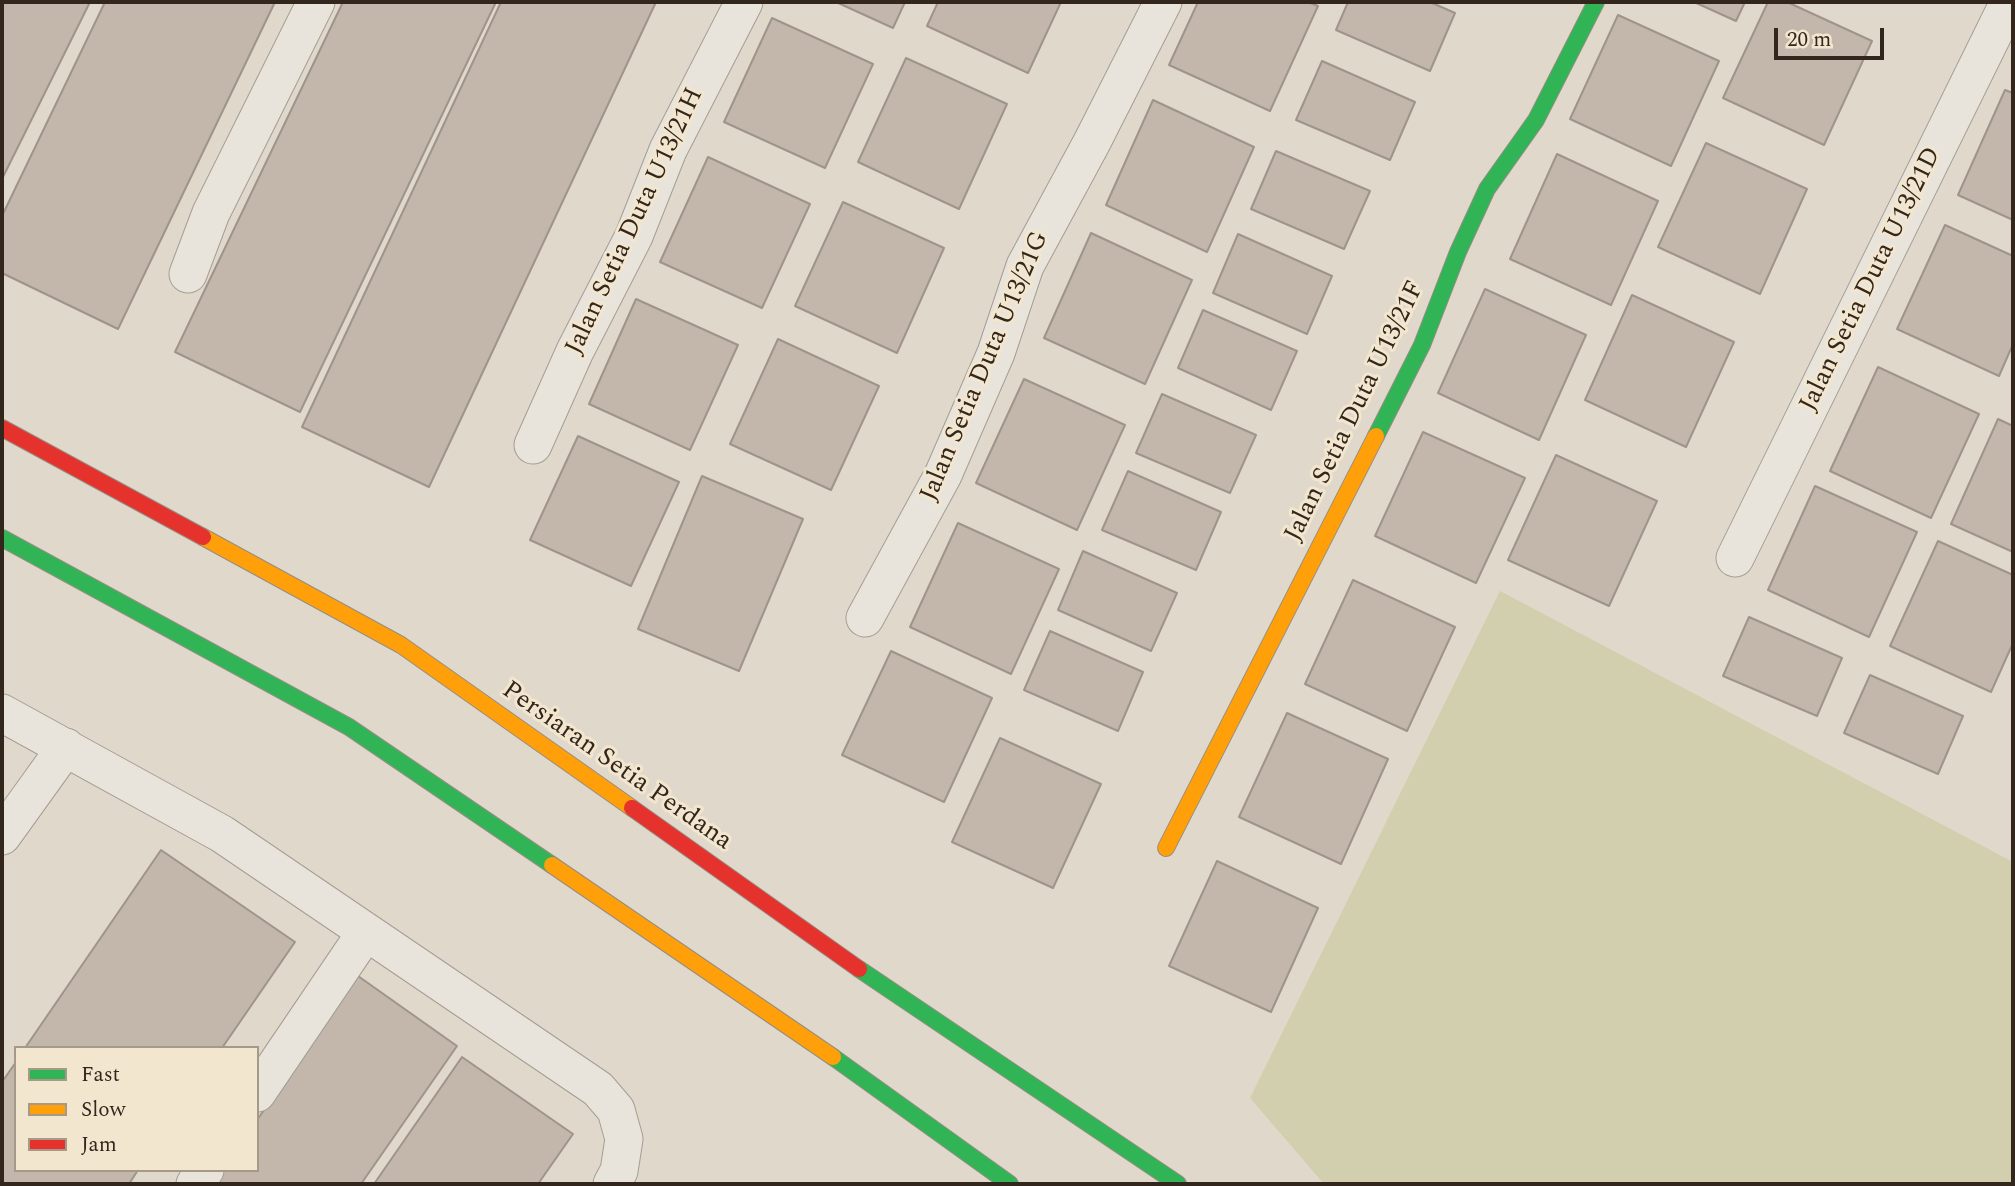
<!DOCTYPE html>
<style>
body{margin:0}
#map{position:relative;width:2015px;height:1186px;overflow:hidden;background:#e0d8ca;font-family:Spectral,serif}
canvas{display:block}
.frame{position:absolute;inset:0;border:4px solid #32261d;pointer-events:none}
.legend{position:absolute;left:14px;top:1046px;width:245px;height:126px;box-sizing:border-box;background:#f2e6cf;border:2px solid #a59988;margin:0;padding:9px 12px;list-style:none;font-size:21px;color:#32261d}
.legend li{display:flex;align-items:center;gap:14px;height:35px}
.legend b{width:35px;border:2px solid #a59988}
.scale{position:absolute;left:1774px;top:28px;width:110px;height:32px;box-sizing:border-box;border:4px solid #32261d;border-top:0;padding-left:9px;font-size:21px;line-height:24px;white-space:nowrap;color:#32261d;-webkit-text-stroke:5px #f2e6cf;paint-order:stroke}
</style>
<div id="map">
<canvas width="2015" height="1186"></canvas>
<div class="frame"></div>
<ul class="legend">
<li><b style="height:9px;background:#30b455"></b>Fast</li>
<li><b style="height:9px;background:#ff9f0a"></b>Slow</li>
<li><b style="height:9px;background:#e5322d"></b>Jam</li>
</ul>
<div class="scale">20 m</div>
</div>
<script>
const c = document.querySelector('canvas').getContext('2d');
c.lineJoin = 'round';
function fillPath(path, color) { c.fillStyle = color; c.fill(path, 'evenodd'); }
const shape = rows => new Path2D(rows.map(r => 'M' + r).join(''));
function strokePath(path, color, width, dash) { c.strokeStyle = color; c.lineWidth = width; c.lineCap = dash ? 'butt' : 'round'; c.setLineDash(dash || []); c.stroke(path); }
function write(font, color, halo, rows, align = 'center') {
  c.font = font + ' Spectral,serif'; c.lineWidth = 6; c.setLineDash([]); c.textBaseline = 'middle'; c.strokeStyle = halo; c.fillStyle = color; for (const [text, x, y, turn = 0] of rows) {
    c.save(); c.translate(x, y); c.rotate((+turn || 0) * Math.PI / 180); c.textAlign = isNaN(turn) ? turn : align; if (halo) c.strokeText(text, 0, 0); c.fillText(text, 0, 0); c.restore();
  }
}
fillPath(shape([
 [1500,591,2013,862,2013,1184,1324,1184,1250,1098]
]), '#d1cfad');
const building = shape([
 [2,2,90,2,2,179,2,2],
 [105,2,275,2,118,329,2,273,2,216,105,2],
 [343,2,496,2,300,412,175,352,343,2],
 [501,2,656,2,429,487,302,427,501,2],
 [836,2,905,2,893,28,836,2],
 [938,2,1061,2,1028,73,927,26,938,2],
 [1198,2,1308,2,1318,6,1270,111,1169,65,1198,2],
 [1348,2,1430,2,1455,13,1430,71,1336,30,1348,2],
 [1694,2,1745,2,1736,21,1694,2],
 [1768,2,1787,2,1872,41,1824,145,1723,98,1768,2],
 [1618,15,1719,61,1671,166,1570,119,1618,15],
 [772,18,873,64,825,168,724,122,772,18],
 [906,58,1007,104,959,209,858,162,906,58],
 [1322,61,1415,102,1390,160,1296,120,1322,61],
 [2005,90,2013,93,2013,220,1958,195,2005,90],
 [1153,100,1254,147,1207,252,1106,205,1153,100],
 [1706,143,1807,189,1760,294,1658,247,1706,143],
 [1276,151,1370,191,1344,249,1251,209,1276,151],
 [1557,154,1658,201,1611,305,1510,259,1557,154],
 [708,157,810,204,762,308,660,262,708,157],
 [843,202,944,248,897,353,795,306,843,202],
 [1945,225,2013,256,2013,344,1999,376,1897,329,1945,225],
 [1091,233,1192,280,1145,384,1044,338,1091,233],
 [1238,234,1332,276,1307,334,1213,293,1238,234],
 [1485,289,1586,335,1539,440,1438,393,1485,289],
 [1632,295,1734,342,1686,447,1585,400,1632,295],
 [636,299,738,345,690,450,589,404,636,299],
 [1203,310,1297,351,1271,410,1178,368,1203,310],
 [778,339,879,386,831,490,730,444,778,339],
 [1878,367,1979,414,1931,518,1830,471,1878,367],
 [1024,379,1125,425,1077,530,976,483,1024,379],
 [1162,394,1256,435,1230,493,1136,453,1162,394],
 [1998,419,2013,426,2013,552,1951,524,1998,419],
 [1423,432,1525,478,1476,583,1375,536,1423,432],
 [578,436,679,482,631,586,530,540,578,436],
 [1556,455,1657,501,1609,606,1508,560,1556,455],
 [1128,471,1221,512,1196,570,1102,530,1128,471],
 [702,476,803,519,739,671,638,629,702,476],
 [1815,486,1917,532,1869,637,1768,590,1815,486],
 [958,523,1059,569,1011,674,910,627,958,523],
 [1938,541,2013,575,2013,643,1991,692,1890,646,1938,541],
 [1083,551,1177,593,1151,651,1058,610,1083,551],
 [1353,580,1455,627,1407,731,1305,684,1353,580],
 [1749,617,1842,658,1817,716,1723,676,1749,617],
 [1050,631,1143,672,1118,731,1024,690,1050,631],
 [891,651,992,698,944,802,842,755,891,651],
 [1870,675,1963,716,1938,774,1844,733,1870,675],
 [1287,713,1388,759,1341,864,1239,817,1287,713],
 [1000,738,1101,784,1053,888,952,842,1000,738],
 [161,850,295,942,222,1048,25,1048,161,850],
 [1217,861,1318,908,1271,1012,1169,966,1217,861],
 [358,976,457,1046,361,1184,213,1184,222,1170,257,1170,257,1120,358,976],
 [462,1057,573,1134,538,1184,374,1184,462,1057],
 [16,1062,16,1170,138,1170,129,1184,2,1184,2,1082,16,1062]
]);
fillPath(building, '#c3b6ab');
strokePath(building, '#9f948a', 2);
const street = shape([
 [188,274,211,213,316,2],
 [533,445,575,351,634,236,668,150,744,2],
 [1735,558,2009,2],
 [865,618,943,475,996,353,1025,266,1092,142,1163,2],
 [2,713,222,834,598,1089,616,1110,624,1139,619,1171,612,1184],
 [2,836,66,747],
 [257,1093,366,932],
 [195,1184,205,1170]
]);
const fast = shape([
 [1376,436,1422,345,1458,252,1487,189,1536,120,1596,2],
 [2,538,349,727,552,865],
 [859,969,1178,1184],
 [833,1057,1010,1184]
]);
const slow = shape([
 [203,537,401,645,632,808],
 [1166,848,1376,436],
 [552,865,833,1057]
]);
const jam = shape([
 [2,428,203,537],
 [632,808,859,969]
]);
strokePath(street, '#a59d94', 39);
strokePath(fast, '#958d83', 18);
strokePath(slow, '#958d83', 18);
strokePath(jam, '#958d83', 18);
strokePath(street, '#e8e4db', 37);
strokePath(fast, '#30b455', 16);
strokePath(slow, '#ff9f0a', 16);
strokePath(jam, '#e5322d', 16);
write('26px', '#32261d', '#f2e6cf', [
 ["Jalan Setia Duta U13/21H",636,222,-65],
 ["Jalan Setia Duta U13/21D",1872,280,-64],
 ["Jalan Setia Duta U13/21G",986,367,-67],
 ["Jalan Setia Duta U13/21F",1356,412,-64],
 ["Persiaran Setia Perdana",616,767,35]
]);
</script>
